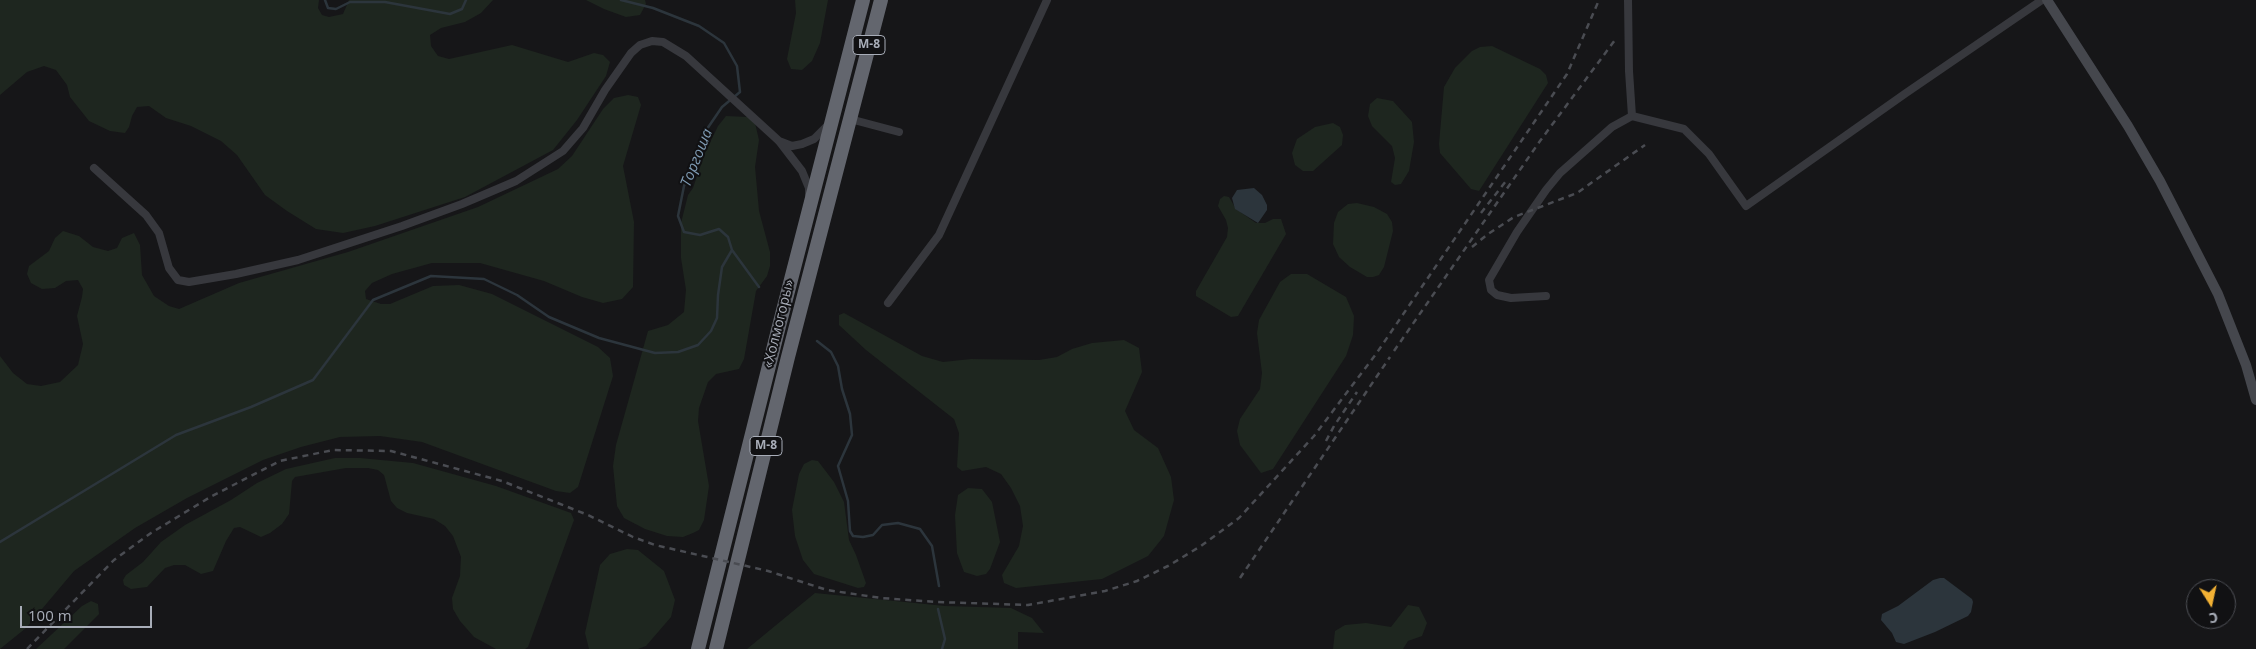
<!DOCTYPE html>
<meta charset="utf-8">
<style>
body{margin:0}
#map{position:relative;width:2256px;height:649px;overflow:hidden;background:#161618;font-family:"Open Sans",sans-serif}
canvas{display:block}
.north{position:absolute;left:2186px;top:579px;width:50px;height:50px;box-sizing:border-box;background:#111113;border:1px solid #4d4f55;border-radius:50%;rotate:170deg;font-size:14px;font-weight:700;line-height:20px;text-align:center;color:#a8adb8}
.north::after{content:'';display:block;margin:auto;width:18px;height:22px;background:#f2b134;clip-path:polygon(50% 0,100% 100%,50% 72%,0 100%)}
.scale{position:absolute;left:20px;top:606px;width:132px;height:22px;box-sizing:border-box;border:2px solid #a8adb8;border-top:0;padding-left:6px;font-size:15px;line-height:18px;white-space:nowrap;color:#a8adb8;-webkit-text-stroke:4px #111113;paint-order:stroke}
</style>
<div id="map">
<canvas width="2256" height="649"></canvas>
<div class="north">С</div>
<div class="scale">100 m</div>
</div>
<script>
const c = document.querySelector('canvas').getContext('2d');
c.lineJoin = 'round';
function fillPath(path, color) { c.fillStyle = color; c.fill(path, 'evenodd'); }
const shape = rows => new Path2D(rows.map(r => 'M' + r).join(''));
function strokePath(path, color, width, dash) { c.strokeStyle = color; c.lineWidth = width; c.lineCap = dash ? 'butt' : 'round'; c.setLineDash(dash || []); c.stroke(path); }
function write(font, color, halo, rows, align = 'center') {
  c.font = font + ' "Open Sans",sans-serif'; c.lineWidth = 4; c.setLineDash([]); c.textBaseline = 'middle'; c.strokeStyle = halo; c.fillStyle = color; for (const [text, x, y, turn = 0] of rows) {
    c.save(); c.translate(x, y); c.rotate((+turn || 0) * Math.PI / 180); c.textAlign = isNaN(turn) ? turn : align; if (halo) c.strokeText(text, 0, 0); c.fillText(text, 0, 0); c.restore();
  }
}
fillPath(shape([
 [0,0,319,0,318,8,322,15,329,17,343,14,349,0,493,0,481,13,465,22,441,28,430,35,431,46,438,56,449,59,512,45,568,62,594,53,603,55,610,62,606,76,577,120,553,150,465,197,375,226,343,233,316,229,287,211,265,195,237,155,221,141,191,126,166,118,149,106,137,107,132,116,129,127,125,133,110,131,89,121,70,97,67,85,56,70,44,66,27,72,0,95],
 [586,0,645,0,646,4,640,15,626,17,604,9],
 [795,0,828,0,820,43,812,61,802,70,791,69,787,59,796,13],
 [1492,46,1540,69,1546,75,1548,83,1479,191,1471,189,1440,153,1439,144,1444,87,1455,68,1472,51,1480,47],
 [628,95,638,97,641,105,623,166,634,222,633,287,622,299,603,303,582,297,544,281,480,263,432,263,392,274,372,283,365,291,366,299,381,304,390,304,433,286,459,285,492,294,598,347,610,358,613,376,578,487,570,493,556,491,422,442,380,436,340,437,301,447,263,460,187,498,135,528,74,571,26,628,0,649,0,356,13,373,27,384,41,386,60,382,78,365,83,344,77,316,82,297,83,289,78,280,66,281,55,288,42,289,31,283,27,274,29,266,49,251,55,238,63,231,79,236,93,247,108,251,117,248,122,238,134,233,140,245,142,275,154,296,169,306,179,309,239,283,348,252,478,207,558,169,572,156,603,109,614,98],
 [1377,98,1393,101,1412,122,1414,142,1409,171,1401,184,1395,185,1391,182,1395,158,1392,146,1372,126,1368,116,1370,104],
 [726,116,748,117,755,123,759,140,755,167,759,211,770,252,770,266,767,276,756,291,744,359,739,369,716,374,708,382,699,408,698,421,709,486,704,520,699,530,693,533,683,537,667,536,645,529,624,518,617,506,613,466,616,445,648,331,668,325,684,312,686,290,681,258,681,223,688,195,693,188,705,153,718,126],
 [1333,123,1340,127,1343,135,1342,145,1313,171,1303,171,1295,165,1292,153,1297,139,1315,127],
 [1224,196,1229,197,1236,209,1256,223,1265,223,1273,219,1281,219,1286,234,1238,316,1231,317,1196,296,1196,291,1227,237,1228,228,1226,220,1218,206,1220,199],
 [1357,203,1374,207,1387,214,1392,222,1393,231,1384,267,1379,275,1373,277,1367,277,1350,267,1339,257,1333,244,1334,223,1338,212,1348,204],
 [1291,274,1307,274,1346,297,1354,316,1353,335,1346,356,1273,469,1261,473,1240,445,1237,431,1240,419,1260,389,1262,373,1257,333,1259,320,1280,282],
 [844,313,922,356,943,362,971,359,1039,360,1057,357,1072,349,1092,343,1124,340,1139,348,1142,372,1125,411,1134,430,1158,448,1171,477,1174,500,1164,536,1148,556,1102,579,1016,588,1004,583,1002,575,1019,546,1023,526,1020,506,1011,488,1001,474,986,467,962,471,957,467,959,433,954,419,866,350,839,325,839,315],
 [335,458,360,458,413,463,496,486,571,513,574,520,528,647,525,649,496,649,474,637,460,621,453,609,452,598,460,576,461,557,453,536,445,526,434,519,407,513,397,508,391,501,384,475,378,470,368,468,346,468,295,477,292,481,289,514,282,524,270,533,261,537,240,527,234,528,226,541,213,571,201,574,185,565,174,565,165,568,147,587,131,589,124,585,123,580,126,575,143,562,161,542,185,525,231,500,257,483,286,469],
 [812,460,818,461,834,482,844,502,849,540,856,555,866,583,864,587,858,588,814,574,803,560,795,536,792,510,799,474,804,464],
 [968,488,982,489,992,502,1000,542,990,569,986,574,977,576,964,572,957,553,955,515,958,495],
 [627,549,638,550,664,571,675,600,671,617,646,646,638,649,589,649,585,633,600,565,610,554],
 [815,593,945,606,1011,608,1032,618,1044,633,1018,632,1018,649,747,649],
 [91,601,98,604,99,614,64,649,36,649,82,606],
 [1408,605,1419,607,1427,623,1422,636,1408,641,1403,649,1333,649,1335,631,1345,625,1366,623,1391,627]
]), '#1e261f');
fillPath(shape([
 [1254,188,1262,195,1267,205,1267,210,1258,223,1235,209,1232,198,1237,190],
 [1940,578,1944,578,1972,599,1973,602,1971,612,1968,616,1935,632,1904,644,1896,642,1892,633,1881,620,1882,614,1898,606,1933,580]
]), '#2c353c');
strokePath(shape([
 [325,0,328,8,336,9,350,2,385,2,450,14,462,9,466,0],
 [621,0,653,8,699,26,724,43,737,66,740,92,722,107,707,129,684,186,678,216,684,232,700,235,719,229,728,237,732,250,759,287],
 [817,341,831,352,838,366,842,389,850,414,852,435,838,466,848,501,850,531,853,536,863,537,873,535,882,525,898,523,920,529,932,546,939,586],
 [0,542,176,435,251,407,313,380,373,300,431,276,484,279,517,295,549,317,599,338,655,353,678,352,698,345,711,331,717,318,718,295,722,267,732,250],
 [938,609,945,639,942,649]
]), '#2c353c', 2.5);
strokePath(shape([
 [1628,0,1629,71,1632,116],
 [850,119,899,132],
 [779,141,792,146,802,144,814,139,827,126],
 [94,168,146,215,159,233,169,268,178,280,189,282,236,274,298,260,402,226,462,204,516,181,563,151,583,128,605,90,631,53,640,45,652,41,663,42,686,56,779,141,802,171,809,188,809,195],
 [1546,296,1511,298,1497,295,1491,290,1489,280,1517,232,1546,190,1560,173,1612,127,1632,116,1684,129,1709,154,1746,206,1906,93,2042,0],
 [888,303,939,235,1047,0]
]), '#37383d', 8);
strokePath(shape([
 [2047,0,2128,126,2160,181,2218,294,2246,365,2256,400]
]), '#45474d', 10);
strokePath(shape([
 [698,649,778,330,863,0],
 [716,649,788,357,881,0]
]), '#63666e', 14);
strokePath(shape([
 [1481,213,1506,181],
 [1472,247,1488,234,1514,217,1577,193,1645,145],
 [1394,351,1540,141,1615,40],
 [1326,441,1334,426,1357,392],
 [1240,578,1390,357],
 [27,649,114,560,151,533,212,496,280,461,333,450,391,451,502,481,588,515,633,537,655,545,768,571,827,590,881,598,937,602,1028,605,1105,591,1137,581,1168,566,1201,546,1239,518,1314,436,1376,354,1567,74,1599,0]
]), '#4a4c52', 2.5, [6, 5]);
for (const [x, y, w] of [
 [869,45,32],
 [766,446,32]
]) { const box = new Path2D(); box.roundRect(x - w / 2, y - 9.5, w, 19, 4); c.fillStyle = '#111113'; c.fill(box); strokePath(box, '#a8adb8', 1); }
write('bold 12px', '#a8adb8', null, [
 ["М-8",869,45],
 ["М-8",766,446]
]);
write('14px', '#a8adb8', '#111113', [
 ["«Холмогоры»",779,324,-76]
]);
write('italic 15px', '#7f9bb3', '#111113', [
 ["Торгоша",697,158,-68]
]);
</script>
